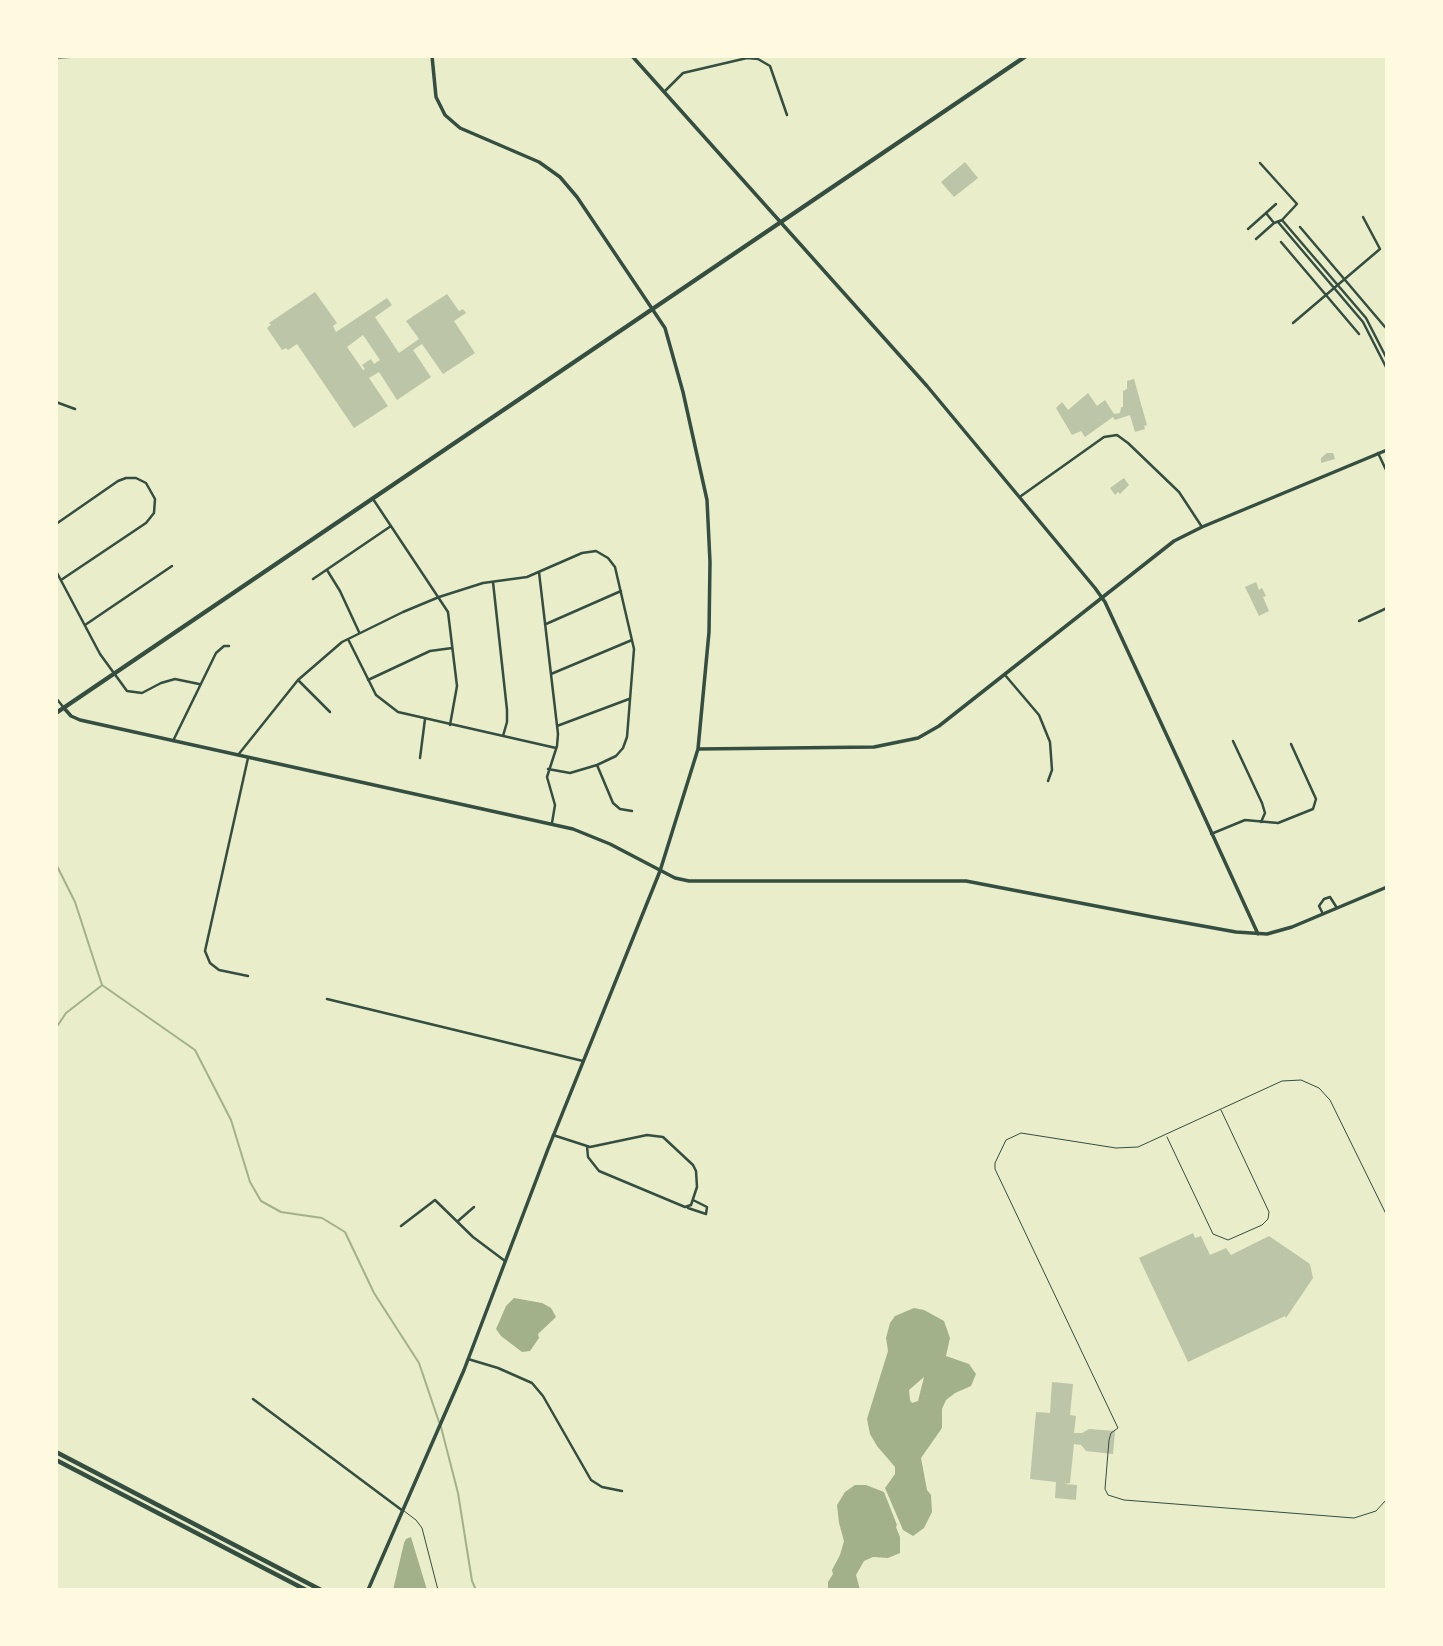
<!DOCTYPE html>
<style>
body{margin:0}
#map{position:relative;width:1443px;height:1646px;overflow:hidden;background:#e9edc9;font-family:Quicksand,sans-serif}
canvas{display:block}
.frame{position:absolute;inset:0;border:58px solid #fefae0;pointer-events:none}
</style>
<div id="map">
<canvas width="1443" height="1646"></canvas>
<div class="frame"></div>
</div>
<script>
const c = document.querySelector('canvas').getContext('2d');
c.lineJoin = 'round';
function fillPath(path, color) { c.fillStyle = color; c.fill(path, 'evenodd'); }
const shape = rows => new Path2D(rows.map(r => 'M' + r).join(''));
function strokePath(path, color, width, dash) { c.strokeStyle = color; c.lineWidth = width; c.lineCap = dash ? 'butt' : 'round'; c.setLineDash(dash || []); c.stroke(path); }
fillPath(shape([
 [514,1298,542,1303,551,1308,556,1317,538,1334,539,1338,530,1351,522,1352,501,1336,496,1329,506,1306],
 [914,1308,924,1310,944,1321,950,1338,946,1356,969,1364,976,1374,971,1386,955,1393,946,1400,942,1409,942,1428,921,1458,927,1490,931,1495,932,1512,924,1528,913,1536,903,1530,885,1488,895,1474,895,1467,877,1446,870,1434,867,1419,888,1351,886,1338,890,1323,895,1316],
 [924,1377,918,1401,912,1403,910,1400,909,1390],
 [855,1485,866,1485,884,1492,897,1525,896,1527,900,1537,900,1553,888,1558,873,1557,864,1561,856,1575,860,1590,828,1590,828,1582,833,1574,832,1570,840,1555,844,1541,839,1523,837,1505,845,1492],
 [411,1537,427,1590,393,1590,404,1543,406,1539]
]), '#a3b18a');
strokePath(shape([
 [56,864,75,902,102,985,195,1050,231,1120,250,1182,261,1201,281,1212,322,1218,345,1232,374,1293,419,1363,439,1422],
 [56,1028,66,1013,101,986],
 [441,1427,458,1493,472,1581,476,1590]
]), '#a3b18a', 2);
fillPath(shape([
 [965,162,978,178,954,197,941,182],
 [315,292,337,323,333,326,336,332,387,298,392,305,375,317,399,353,419,339,406,321,447,294,459,311,463,309,466,313,454,321,475,353,443,374,422,344,413,350,431,377,397,400,379,372,369,378,388,406,354,428,297,344,288,350,286,348,282,350,267,328,271,325,269,323],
 [363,335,380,360,374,364,371,359,362,365,365,369,363,370,347,347],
 [1134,379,1147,425,1144,426,1145,429,1135,432,1130,415,1115,420,1113,417,1085,437,1081,431,1072,435,1056,408,1062,402,1068,410,1088,393,1097,406,1105,400,1114,414,1120,413,1121,407,1123,407,1123,391,1127,389,1127,381],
 [1327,453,1333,453,1335,459,1321,463,1321,458],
 [1124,478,1129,485,1120,494,1118,492,1115,495,1110,488],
 [1256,582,1259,590,1262,588,1266,596,1263,597,1269,611,1259,616,1245,587],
 [1193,1233,1195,1238,1201,1236,1210,1255,1226,1248,1231,1255,1269,1236,1310,1264,1313,1278,1286,1318,1285,1316,1188,1362,1139,1258],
 [1052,1382,1073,1384,1070,1415,1076,1416,1074,1433,1082,1433,1089,1429,1115,1431,1113,1454,1086,1451,1081,1445,1074,1444,1070,1483,1064,1484,1077,1485,1076,1500,1055,1498,1056,1482,1030,1479,1036,1412,1050,1413]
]), '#bcc5a7');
strokePath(shape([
 [1167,1137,1213,1234,1228,1240,1262,1225,1268,1219,1269,1212,1221,1110],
 [1387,1216,1330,1100,1319,1088,1301,1080,1282,1081,1138,1147,1116,1148,1021,1133,1006,1140,995,1163,995,1169,1118,1428,1111,1433,1109,1440,1105,1489,1108,1495,1124,1500,1354,1518,1376,1511,1387,1499],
 [404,1511,416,1520,422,1528,438,1590]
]), '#344e41', 1);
strokePath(shape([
 [665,91,683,73,747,58,758,59,770,66,787,115],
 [1266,213,1276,204],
 [1282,220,1366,318,1387,359],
 [1278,222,1363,322,1387,369],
 [1300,227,1385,327],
 [1248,229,1266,213,1274,223],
 [1256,239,1274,223,1282,220,1297,204,1260,163],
 [1281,242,1359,334],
 [1293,323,1380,249,1363,217],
 [56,402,75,409],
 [1378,453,1387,472],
 [1021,496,1104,437,1117,435,1128,443,1179,492,1202,527],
 [373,499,448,612,457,686,450,725],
 [56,524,118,481,126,478,136,478,146,483,155,499,154,513,146,523,61,580],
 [327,570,340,591,359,632],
 [56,571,100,654,127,691,142,693,161,683,175,679,199,684],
 [539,572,558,734,557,746,547,777,555,805,552,823],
 [313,579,391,526],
 [493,582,507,710,507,722,503,736],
 [1359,621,1387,608],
 [546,624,621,591],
 [85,625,172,566],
 [348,639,376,695,398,712,556,748],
 [551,674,632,640],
 [1005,675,1039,715,1050,742,1052,770,1048,781],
 [298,680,330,712],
 [368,680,430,651,452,648],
 [56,698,64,708],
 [557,726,629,699],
 [173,741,216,653,224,646,229,646],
 [1233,741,1262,803,1265,813,1261,822],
 [238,755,298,680,342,642,403,612,439,597,483,583,527,577,582,553,596,551,608,558,615,567,634,649,627,737,623,748,616,756,597,765,570,773,548,769],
 [420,758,425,719],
 [597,765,613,803,620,809,632,811],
 [1211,834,1245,820,1278,823,1313,809,1316,799,1291,744],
 [1323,914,1319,906,1324,899,1330,897,1337,908],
 [248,976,219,970,210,963,205,951,248,758],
 [327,999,583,1061],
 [553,1135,590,1147,647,1135,663,1137,693,1165,696,1171,697,1187,691,1205,685,1207,599,1171,588,1157,587,1146],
 [688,1208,706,1214,707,1207,693,1200],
 [458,1221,474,1207],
 [401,1226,435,1200,473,1237,505,1261],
 [468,1359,498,1368,532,1383,543,1396,591,1480,602,1487,622,1491],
 [253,1399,403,1511]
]), '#344e41', 2.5);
strokePath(shape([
 [632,56,927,386,1095,588,1105,602,1187,779,1258,934],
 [56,57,76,56],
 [64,708,71,716,80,720,573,829,610,844,675,878,689,881,966,881,1153,917,1236,932,1267,934,1292,927,1387,887]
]), '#344e41', 3.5);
strokePath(shape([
 [698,749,874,747,918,738,939,726,1174,541,1202,527,1387,450],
 [368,1590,464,1370,548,1149,660,871,698,749,709,632,710,562,707,500,683,392,665,328,577,197,560,177,539,162,460,128,445,115,436,97,432,56]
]), '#344e41', 3.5);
strokePath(shape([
 [56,713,1026,56]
]), '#344e41', 4.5);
strokePath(shape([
 [56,1452,321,1590],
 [56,1460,306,1590]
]), '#344e41', 4.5);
</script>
